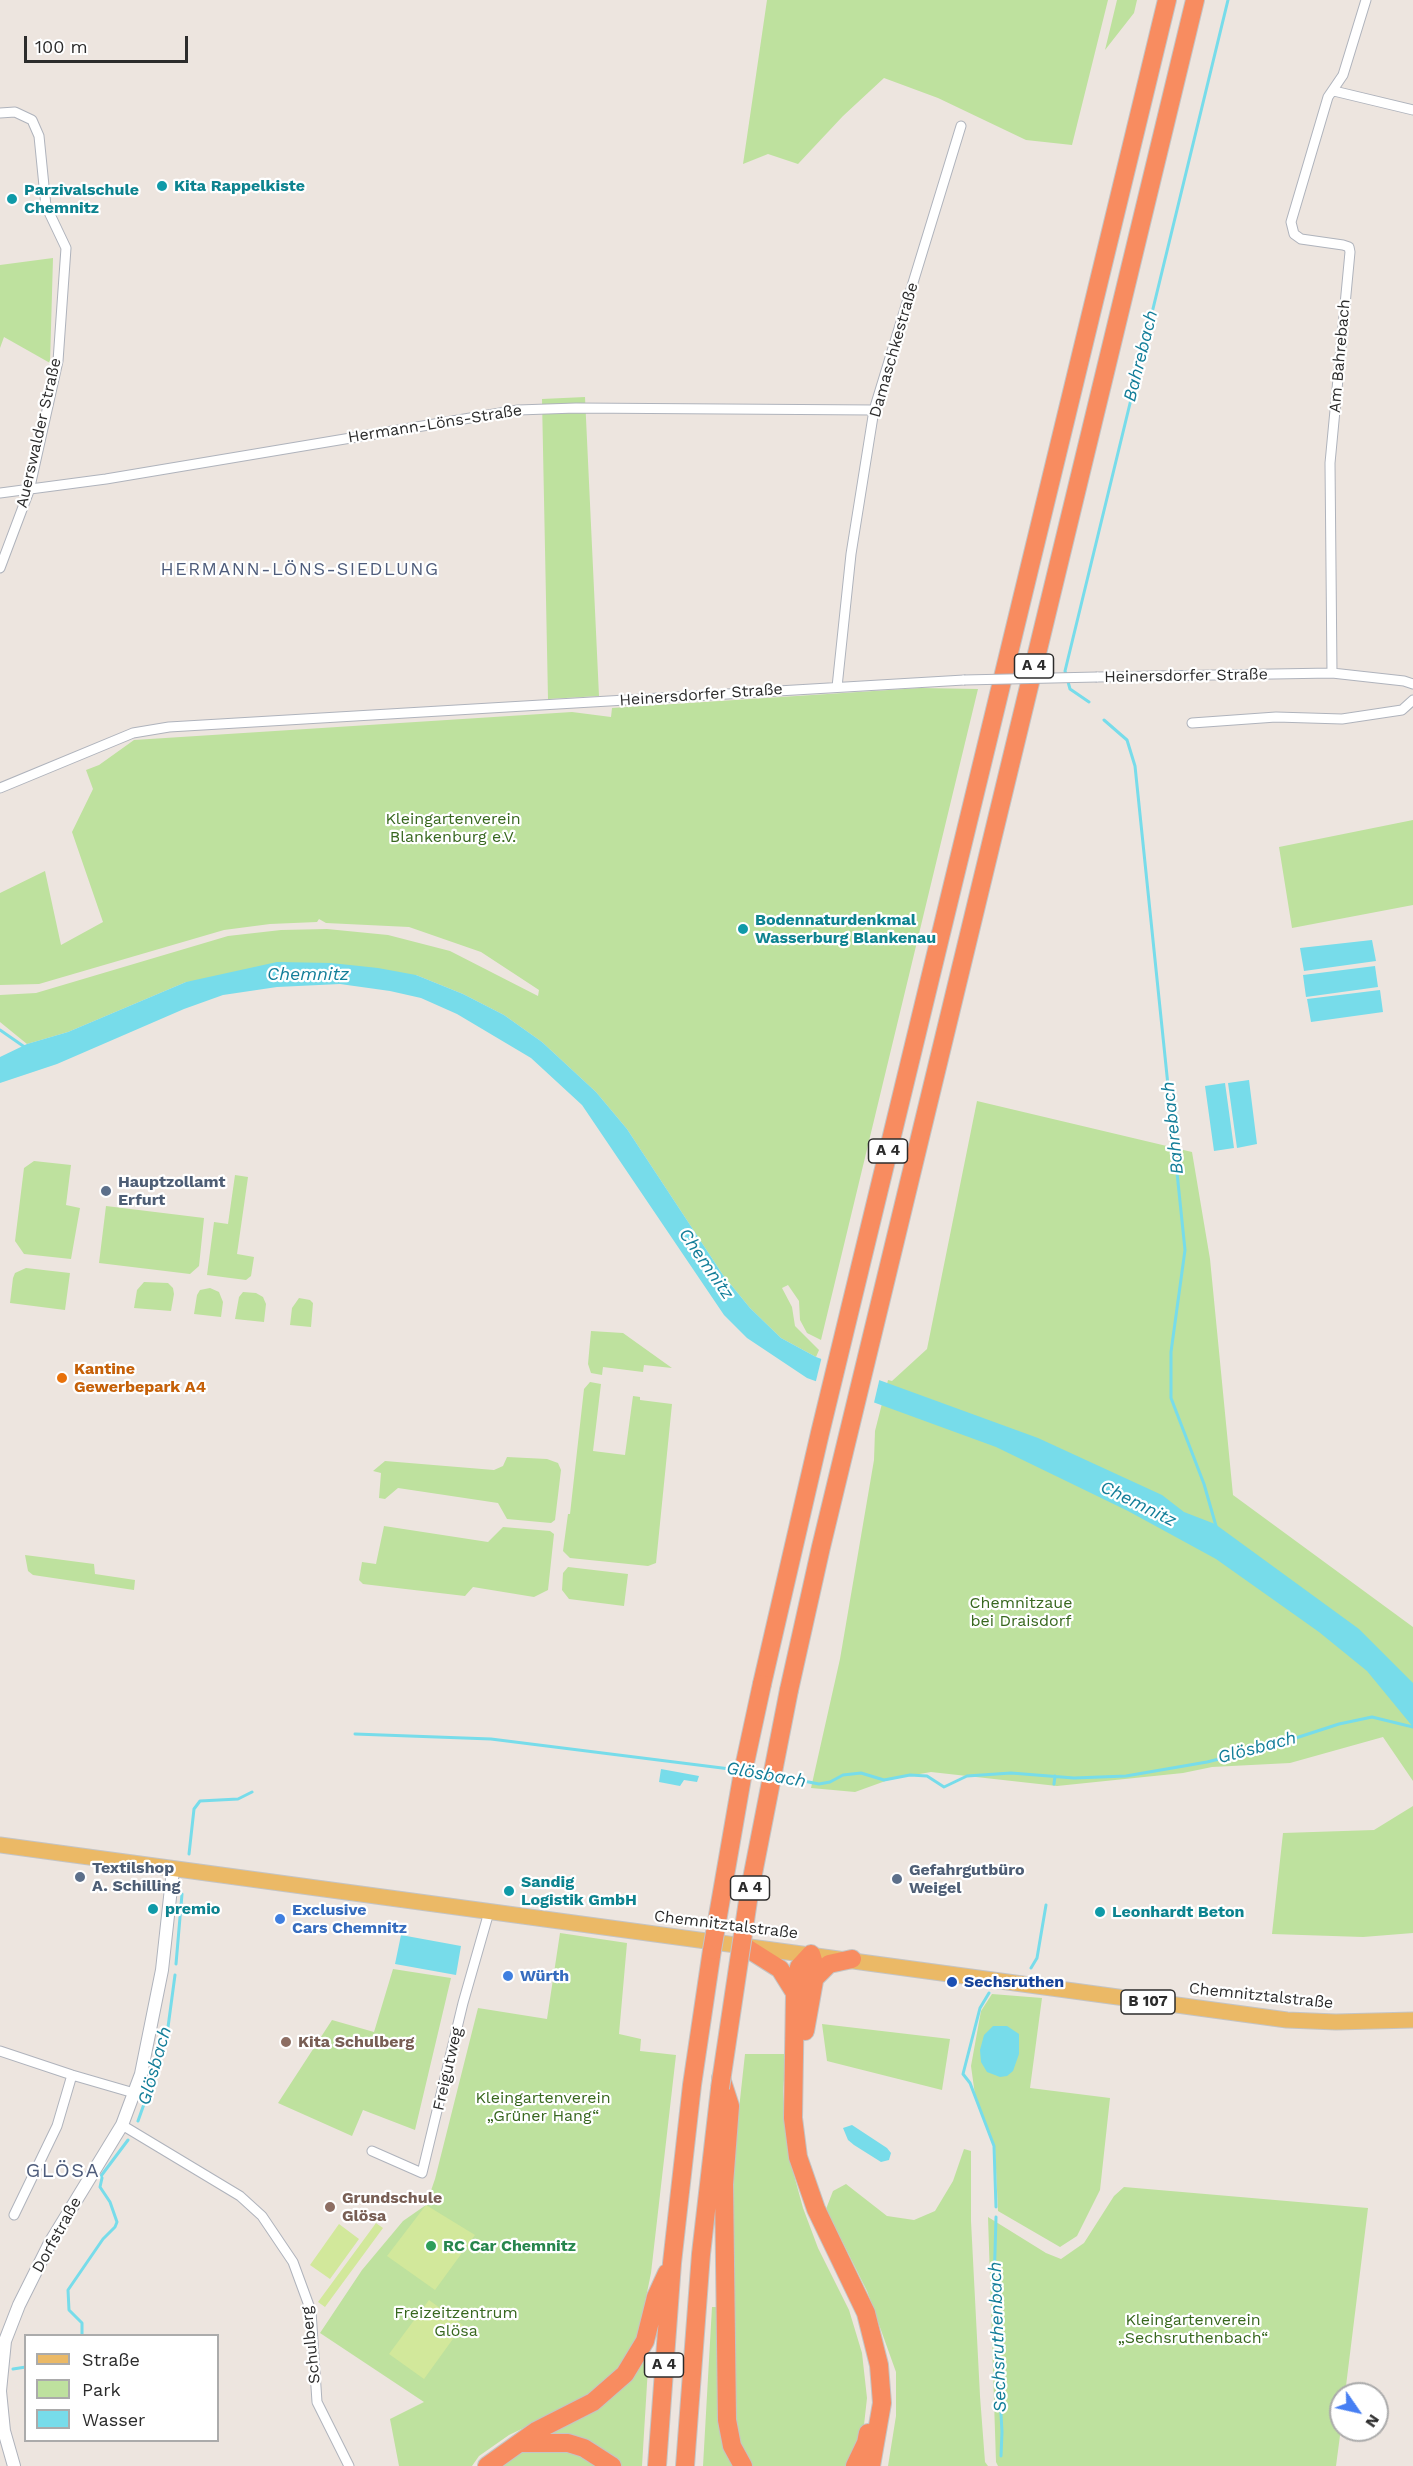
<!DOCTYPE html>
<meta charset="utf-8">
<style>
body{margin:0}
#map{position:relative;width:1413px;height:2466px;overflow:hidden;background:#ede5df;font-family:"Work Sans",sans-serif}
canvas{display:block}
.legend{position:absolute;left:24px;top:2334px;width:195px;height:108px;box-sizing:border-box;background:#fff;border:2px solid #ababab;margin:0;padding:8px 10px;list-style:none;font-size:18px;color:#2c2c2c}
.legend li{display:flex;align-items:center;gap:12px;height:30px}
.legend b{width:30px;border:2px solid #ababab}
.north{position:absolute;left:1329px;top:2382px;width:60px;height:60px;box-sizing:border-box;background:#fff;border:2px solid #ababab;border-radius:50%;rotate:124deg;font-size:16px;font-weight:700;line-height:24px;text-align:center;color:#2c2c2c}
.north::after{content:'';display:block;margin:auto;width:21px;height:27px;background:#477ff3;clip-path:polygon(50% 0,100% 100%,50% 72%,0 100%)}
.scale{position:absolute;left:24px;top:36px;width:164px;height:27px;box-sizing:border-box;border:3px solid #2c2c2c;border-top:0;padding-left:8px;font-size:18px;line-height:21px;white-space:nowrap;color:#2c2c2c;-webkit-text-stroke:4px #fff;paint-order:stroke}
</style>
<div id="map">
<canvas width="1413" height="2466"></canvas>
<ul class="legend">
<li><b style="height:8px;background:#ebb966"></b>Straße</li>
<li><b style="height:16px;background:#bee19e"></b>Park</li>
<li><b style="height:16px;background:#77dcea"></b>Wasser</li>
</ul>
<div class="north">N</div>
<div class="scale">100 m</div>
</div>
<script>
const c = document.querySelector('canvas').getContext('2d');
c.lineJoin = 'round';
function fillPath(path, color) { c.fillStyle = color; c.fill(path, 'evenodd'); }
const shape = rows => new Path2D(rows.map(r => 'M' + r).join(''));
function strokePath(path, color, width, dash) { c.strokeStyle = color; c.lineWidth = width; c.lineCap = dash ? 'butt' : 'round'; c.setLineDash(dash || []); c.stroke(path); }
function write(font, color, halo, rows, align = 'center') {
  c.font = font + ' "Work Sans",sans-serif'; c.lineWidth = 4.5; c.setLineDash([]); c.textBaseline = 'middle'; c.strokeStyle = halo; c.fillStyle = color; for (const [text, x, y, turn = 0] of rows) {
    c.save(); c.translate(x, y); c.rotate((+turn || 0) * Math.PI / 180); c.textAlign = isNaN(turn) ? turn : align; if (halo) c.strokeText(text, 0, 0); c.fillText(text, 0, 0); c.restore();
  }
}
fillPath(shape([
 [767,0,1108,0,1072,145,1026,140,938,98,884,78,843,116,798,164,768,154,743,164],
 [1117,0,1137,0,1134,13,1105,50],
 [53,258,50,363,4,337,0,348,0,265],
 [585,397,599,696,548,699,542,399],
 [920,688,978,689,821,1340,807,1333,800,1320,799,1301,788,1285,782,1288,792,1307,795,1326,819,1350,816,1357,781,1338,750,1308,723,1275,627,1129,596,1092,542,1042,504,1015,463,994,416,975,186,982,68,1032,27,1044,0,1022,0,995,36,993,228,936,281,930,327,929,388,935,450,951,538,996,539,990,481,952,409,927,326,923,319,919,317,922,270,924,224,930,39,984,0,985,0,893,45,871,61,945,103,922,72,832,93,789,86,770,99,765,134,740,572,712,611,717,612,708],
 [1413,820,1413,905,1292,928,1279,847],
 [977,1101,1192,1152,1210,1259,1233,1495,1413,1627,1413,1781,1383,1737,1290,1763,1212,1767,1183,1773,1057,1786,931,1772,891,1779,855,1792,811,1788,840,1659,874,1460,875,1431,888,1380,892,1381,927,1349],
 [34,1161,71,1165,66,1205,80,1208,71,1259,24,1254,15,1241,24,1168],
 [235,1175,248,1177,237,1254,254,1257,251,1276,246,1280,207,1275,214,1222,228,1224],
 [106,1206,204,1218,199,1266,190,1274,99,1263],
 [26,1268,70,1273,65,1310,10,1303,13,1278,15,1273],
 [144,1282,168,1283,173,1288,174,1294,171,1311,134,1308,137,1290],
 [210,1288,219,1292,223,1302,221,1317,194,1314,197,1295,200,1290],
 [243,1292,256,1293,263,1297,266,1304,264,1322,235,1319,239,1297],
 [299,1298,310,1300,313,1303,311,1327,290,1325,292,1308],
 [591,1331,623,1333,672,1368,644,1365,643,1372,603,1367,602,1375,591,1373,588,1364],
 [590,1382,601,1384,593,1451,625,1455,633,1396,640,1397,640,1400,672,1404,656,1563,648,1566,570,1558,563,1551,568,1514,570,1514,584,1389],
 [507,1457,547,1459,558,1463,561,1470,555,1520,551,1523,507,1519,498,1503,398,1488,385,1499,379,1498,381,1473,373,1471,385,1461,494,1470,503,1466],
 [384,1526,488,1542,503,1527,550,1531,554,1534,548,1590,534,1597,473,1587,465,1596,363,1584,359,1580,362,1562,376,1564],
 [25,1555,94,1564,95,1574,135,1580,134,1590,33,1575,28,1571],
 [568,1567,628,1574,624,1606,569,1599,562,1590,563,1573],
 [1413,1806,1413,1933,1363,1937,1272,1934,1283,1833,1374,1830],
 [560,1933,627,1943,619,2034,641,2039,640,2051,676,2055,651,2273,639,2332,628,2355,612,2375,578,2402,509,2435,479,2456,472,2466,399,2466,390,2419,424,2402,320,2333,362,2270,403,2221,426,2205,435,2179,478,2008,547,2019],
 [393,1969,451,1978,415,2130,363,2110,352,2136,278,2103,332,2020,374,2032],
 [992,1994,1042,1998,1030,2088,1110,2098,1100,2190,1077,2236,1060,2247,998,2211,995,2147,975,2095,971,2066,981,2011],
 [822,2024,950,2039,942,2090,827,2061],
 [745,2054,786,2054,783,2092,788,2153,803,2208,818,2248,849,2310,862,2353,867,2398,863,2434,847,2466,749,2466,732,2422,731,2182],
 [964,2149,971,2151,971,2221,980,2396,985,2462,988,2466,888,2466,896,2416,896,2372,867,2291,826,2209,833,2191,846,2184,887,2216,914,2220,935,2211,953,2181],
 [1124,2187,1368,2208,1345,2394,1341,2394,1341,2428,1336,2466,998,2466,996,2462,988,2217,1046,2253,1061,2259,1084,2243,1114,2196],
 [712,2307,719,2307,736,2466,703,2466],
 [649,2351,642,2466,620,2466,538,2436],
 [531,2449,577,2450,604,2466,500,2466,510,2458]
]), '#bee19e');
fillPath(shape([
 [426,2205,475,2235,435,2290,387,2256],
 [376,2223,383,2228,325,2307,318,2302],
 [339,2224,359,2239,330,2279,310,2265],
 [429,2300,463,2325,424,2379,389,2354]
]), '#d2e89b');
fillPath(shape([
 [1372,940,1376,961,1304,971,1300,948],
 [277,962,331,963,378,968,416,975,463,994,504,1015,542,1042,596,1092,627,1129,723,1275,750,1308,781,1338,816,1357,1038,1438,1162,1495,1184,1512,1215,1524,1359,1629,1413,1683,1413,1727,1367,1671,1319,1632,1216,1559,1128,1511,996,1447,807,1378,747,1338,724,1315,582,1105,531,1058,457,1014,421,998,390,991,340,984,277,987,223,995,184,1009,57,1064,0,1083,0,1057,27,1044,68,1032,186,982],
 [1375,966,1378,987,1306,997,1303,975],
 [1380,990,1383,1012,1311,1022,1307,999],
 [1249,1080,1257,1144,1237,1148,1228,1083],
 [1225,1083,1234,1148,1214,1151,1205,1086],
 [661,1769,699,1776,697,1782,684,1780,680,1786,659,1782],
 [401,1935,461,1946,456,1975,395,1964],
 [993,2026,1007,2026,1019,2034,1019,2054,1013,2071,1007,2076,1000,2077,987,2072,981,2062,980,2050,984,2035],
 [852,2125,887,2148,891,2153,889,2160,881,2162,854,2145,848,2140,843,2128]
]), '#77dcea');
fillPath(shape([
 [822,1356,880,1377,873,1407,815,1385]
]), '#ede5df');
strokePath(shape([
 [1089,702,1070,689,1065,671,1228,0],
 [1104,720,1127,740,1135,766,1185,1250,1171,1352,1171,1398,1204,1484,1216,1526],
 [0,1030,26,1048],
 [355,1734,491,1739,738,1770],
 [751,1772,765,1774],
 [777,1776,819,1784,830,1782,843,1775,861,1773,884,1780,910,1775,927,1776,944,1787,967,1776,1011,1773,1074,1778,1126,1776,1207,1762,1268,1747,1339,1724,1372,1717,1413,1727],
 [1054,1784,1055,1776],
 [189,1854,194,1809,200,1801,238,1799,252,1792],
 [176,1964,182,1894],
 [1031,1968,1037,1958,1046,1905],
 [989,1993,980,2008,963,2074,970,2083,994,2146,996,2207],
 [138,2121,166,2042,175,1975],
 [996,2217,994,2287,1002,2432,1001,2456],
 [82,2336,82,2323,69,2310,68,2290,103,2239,115,2227,117,2222,110,2202,100,2187,102,2178,101,2176,128,2140],
 [13,2369,26,2367]
]), '#77dcea', 3);
const minor = shape([
 [1334,91,1413,110],
 [0,113,15,112,32,120,39,136,46,206,66,248,58,361,29,491,0,568],
 [0,493,106,479,518,410,576,408,874,410],
 [1332,673,1330,463,1350,252,1349,247,1343,245,1301,239,1294,234,1291,222,1328,97,1343,75,1366,0],
 [1097,677,1332,673,1404,681,1413,684],
 [837,687,851,554,874,410,961,126],
 [1192,723,1276,717,1342,719,1402,710,1413,700],
 [0,788,133,733,169,727,964,680],
 [0,2051,72,2075,134,2093],
 [122,2125,240,2196,262,2216,293,2262,311,2311,317,2402,349,2466],
 [372,2151,422,2173,463,2003,489,1912],
 [14,2215,57,2126,72,2075]
]);
const tertiary = shape([
 [14,2466,4,2431,0,2391,5,2341,19,2305,50,2243,122,2125,141,2074,162,1970,173,1870]
]);
const primary = shape([
 [0,1845,1287,2020,1336,2022,1413,2020]
]);
const motorway = shape([
 [762,1684,820,1433,1167,0],
 [789,1690,821,1547,1195,0],
 [742,1945,780,1969,795,1993,793,2118,798,2157,816,2209,866,2313,879,2365,882,2403,871,2466],
 [814,1979,829,1964,852,1959],
 [795,1993,799,1967,811,1954,816,1970,805,2031],
 [721,2078,730,2106,724,2184,727,2420,732,2446,743,2466],
 [520,2443,568,2443,584,2448,612,2466],
 [487,2466,536,2431,593,2402,625,2374,645,2341,656,2297,667,2273],
 [657,2466,672,2263,692,2085,712,1950],
 [685,2466,701,2254,720,2089],
 [855,2466,866,2443,868,2433]
]);
strokePath(minor, '#afb3bc', 11);
strokePath(tertiary, '#afb3bc', 14);
strokePath(primary, '#c4c4c4', 17);
strokePath(motorway, '#c4c4c4', 20);
strokePath(minor, '#fff', 9);
strokePath(tertiary, '#fff', 12);
strokePath(primary, '#ebb966', 15);
strokePath(motorway, '#f88c60', 18);
const minorBridge = shape([
 [964,680,1097,677]
]);
const motorwayBridge = shape([
 [712,1950,743,1772,762,1684],
 [720,2088,749,1894,789,1690]
]);
strokePath(minorBridge, '#afb3bc', 11, []);
strokePath(motorwayBridge, '#c4c4c4', 20, []);
strokePath(minorBridge, '#fff', 9);
strokePath(motorwayBridge, '#f88c60', 18);
for (const [x, y, r, color] of [
 [162,186,6,"#0f9aa8"],
 [12,199,6,"#0f9aa8"],
 [743,929,6,"#0f9aa8"],
 [106,1191,6,"#5c6f8a"],
 [62,1378,6,"#e8710a"],
 [80,1877,6,"#5c6f8a"],
 [897,1879,6,"#5c6f8a"],
 [509,1891,6,"#0f9aa8"],
 [153,1909,6,"#0f9aa8"],
 [1100,1912,6,"#0f9aa8"],
 [280,1919,6,"#3f7fe0"],
 [508,1976,6,"#3f7fe0"],
 [952,1982,6,"#1a4fb4"],
 [286,2042,6,"#8d6e63"],
 [330,2207,6,"#8d6e63"],
 [431,2246,6,"#2e9e5b"]
]) { const dot = new Path2D(); dot.arc(x, y, r, 0, 2 * Math.PI); c.fillStyle = color; c.fill(dot); strokePath(dot, '#fff', 2); }
for (const [x, y, w] of [
 [1034,666,39],
 [888,1151,39],
 [750,1888,39],
 [1148,2002,54],
 [664,2365,39]
]) { const box = new Path2D(); box.roundRect(x - w / 2, y - 12, w, 24, 4.5); c.fillStyle = '#fff'; c.fill(box); strokePath(box, '#2c2c2c', 1.5); }
write('bold 15px', '#2c2c2c', null, [
 ["A 4",1034,666],
 ["A 4",888,1151],
 ["A 4",750,1888],
 ["B 107",1148,2002],
 ["A 4",664,2365]
]);
write('bold 16px', '#0d838f', '#fff', [
 ["Kita Rappelkiste",174,186],
 ["Parzivalschule",24,190],
 ["Chemnitz",24,208],
 ["Bodennaturdenkmal",755,920],
 ["Wasserburg Blankenau",755,938],
 ["Sandig",521,1882],
 ["Logistik GmbH",521,1900],
 ["premio",165,1909],
 ["Leonhardt Beton",1112,1912]
], 'left');
write('16px', '#2c2c2c', '#fff', [
 ["Damaschkestraße",894,350,-74],
 ["Am Bahrebach",1340,356,-85],
 ["Hermann-Löns-Straße",435,424,-9],
 ["Auerswalder Straße",39,433,-77],
 ["Heinersdorfer Straße",1186,676,-1],
 ["Heinersdorfer Straße",701,695,-4],
 ["Chemnitztalstraße",726,1925,7],
 ["Chemnitztalstraße",1261,1996,6],
 ["Freigutweg",448,2069,-77],
 ["Dorfstraße",57,2235,-61],
 ["Schulberg",311,2345,-96]
]);
write('16px', '#37671e', '#fff', [
 ["Kleingartenverein",453,819],
 ["Blankenburg e.V.",453,837],
 ["Chemnitzaue",1021,1603],
 ["bei Draisdorf",1021,1621],
 ["Kleingartenverein",543,2098],
 ["„Grüner Hang“",543,2116],
 ["Freizeitzentrum",456,2313],
 ["Glösa",456,2331],
 ["Kleingartenverein",1193,2320],
 ["„Sechsruthenbach“",1193,2338]
]);
write('bold 16px', '#4e5e75', '#fff', [
 ["Hauptzollamt",118,1182],
 ["Erfurt",118,1200],
 ["Textilshop",92,1868],
 ["A. Schilling",92,1886],
 ["Gefahrgutbüro",909,1870],
 ["Weigel",909,1888]
], 'left');
write('bold 16px', '#c56008', '#fff', [
 ["Kantine",74,1369],
 ["Gewerbepark A4",74,1387]
], 'left');
write('bold 16px', '#366cbe', '#fff', [
 ["Exclusive",292,1910],
 ["Cars Chemnitz",292,1928],
 ["Würth",520,1976]
], 'left');
write('bold 16px', '#164399', '#fff', [
 ["Sechsruthen",964,1982]
], 'left');
write('bold 16px', '#785e54', '#fff', [
 ["Kita Schulberg",298,2042],
 ["Grundschule",342,2198],
 ["Glösa",342,2216]
], 'left');
write('bold 16px', '#27864d', '#fff', [
 ["RC Car Chemnitz",443,2246]
], 'left');
write('italic 18px', '#137e99', '#fff', [
 ["Bahrebach",1141,356,-76],
 ["Chemnitz",308,975],
 ["Bahrebach",1173,1128,-96],
 ["Chemnitz",706,1264,55],
 ["Chemnitz",1138,1504,26],
 ["Glösbach",1257,1748,-15],
 ["Glösbach",766,1775,10],
 ["Glösbach",155,2066,-74],
 ["Sechsruthenbach",998,2337,-92]
]);
c.letterSpacing = '1.5px';
write('18px', '#4e5c7b', '#fff', [
 ["HERMANN-LÖNS-SIEDLUNG",300,570]
]);
c.letterSpacing = '0px';
c.letterSpacing = '1.5px';
write('20px', '#4e5c7b', '#fff', [
 ["GLÖSA",63,2171]
]);
c.letterSpacing = '0px';
</script>
